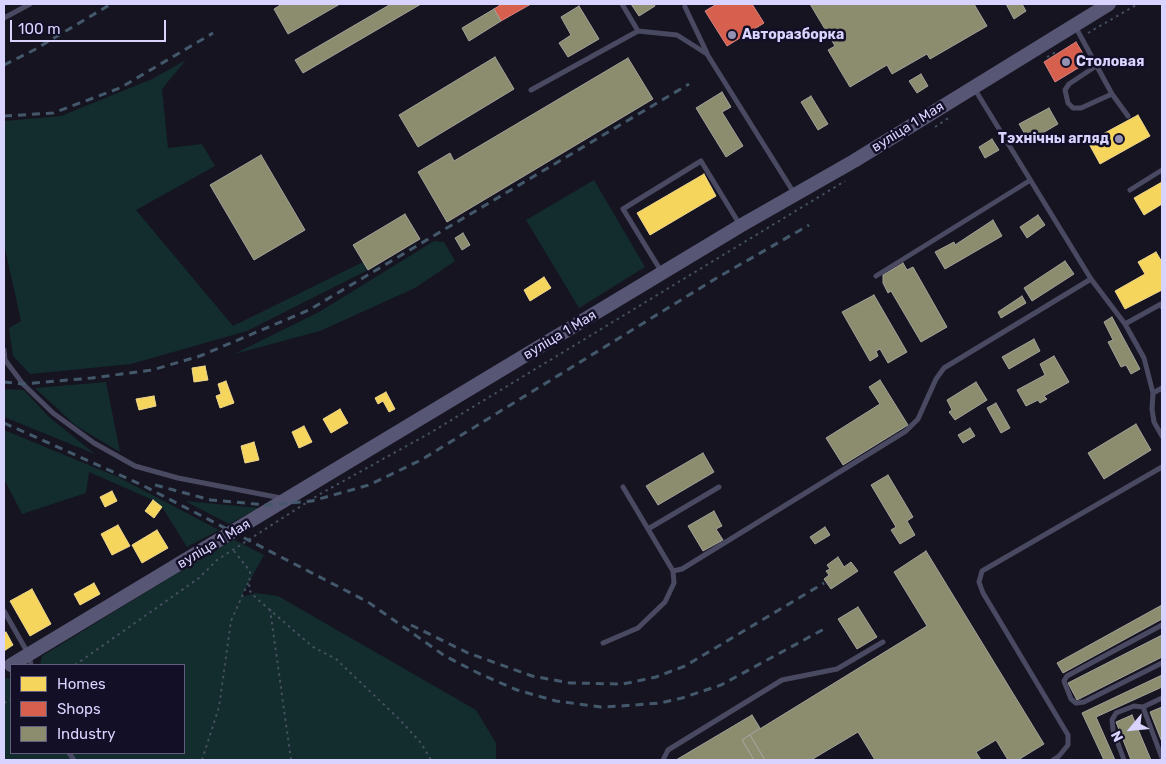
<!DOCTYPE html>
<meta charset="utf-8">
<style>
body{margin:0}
#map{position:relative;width:1166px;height:764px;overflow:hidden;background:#161421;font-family:Rubik,sans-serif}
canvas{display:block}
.frame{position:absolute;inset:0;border:5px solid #d9d4ff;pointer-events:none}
.legend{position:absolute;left:10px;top:664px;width:175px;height:90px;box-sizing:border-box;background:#130f26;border:1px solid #625e7d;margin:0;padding:6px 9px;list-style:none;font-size:15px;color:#d9d4ff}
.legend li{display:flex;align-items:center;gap:10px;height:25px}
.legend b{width:25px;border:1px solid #625e7d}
.north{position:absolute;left:1106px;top:704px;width:50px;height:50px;-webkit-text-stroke:4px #130f26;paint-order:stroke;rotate:242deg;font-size:14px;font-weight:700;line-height:20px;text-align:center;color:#d9d4ff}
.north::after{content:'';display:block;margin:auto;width:18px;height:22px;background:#d9d4ff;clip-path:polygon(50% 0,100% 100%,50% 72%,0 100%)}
.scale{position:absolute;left:10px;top:20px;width:156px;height:22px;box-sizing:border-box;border:2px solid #d9d4ff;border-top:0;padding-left:6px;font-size:15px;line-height:18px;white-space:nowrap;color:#d9d4ff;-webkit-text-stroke:4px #130f26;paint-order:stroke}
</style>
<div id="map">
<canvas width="1166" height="764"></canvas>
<div class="frame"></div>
<ul class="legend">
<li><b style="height:14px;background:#f6d55c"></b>Homes</li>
<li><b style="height:14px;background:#d6604d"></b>Shops</li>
<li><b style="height:14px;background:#8c8c6e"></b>Industry</li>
</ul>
<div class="north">N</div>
<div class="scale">100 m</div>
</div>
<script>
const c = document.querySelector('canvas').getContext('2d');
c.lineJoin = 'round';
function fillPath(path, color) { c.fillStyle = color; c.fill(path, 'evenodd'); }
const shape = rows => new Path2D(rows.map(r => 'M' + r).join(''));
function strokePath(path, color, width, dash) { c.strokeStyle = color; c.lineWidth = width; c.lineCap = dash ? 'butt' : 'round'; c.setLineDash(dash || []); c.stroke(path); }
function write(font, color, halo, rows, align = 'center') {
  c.font = font + ' Rubik,sans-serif'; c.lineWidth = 5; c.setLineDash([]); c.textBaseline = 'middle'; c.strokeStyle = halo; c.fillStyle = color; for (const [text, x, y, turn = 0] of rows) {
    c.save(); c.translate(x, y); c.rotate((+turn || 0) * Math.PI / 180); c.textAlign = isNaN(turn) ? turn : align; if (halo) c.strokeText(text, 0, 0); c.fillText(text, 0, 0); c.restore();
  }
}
fillPath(shape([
 [186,60,162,89,168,148,202,144,215,166,136,210,233,326,363,262,368,270,247,331,131,364,30,374,13,356,9,328,21,321,4,244,4,121,61,116,152,79],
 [594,180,645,267,579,308,526,220],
 [434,241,444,242,455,261,415,288,320,331,234,354,319,312],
 [106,382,120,452,76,426,35,388],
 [4,389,24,390,49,417,95,454,4,417],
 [4,430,118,477,219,530,187,547,162,507,153,500,89,472,86,493,22,514,4,479],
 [185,501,259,508,229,524],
 [233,539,264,555,241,597,256,593,278,596,476,710,496,743,496,760,4,760,4,680,7,678,11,680,11,753,184,753,184,665,40,665,42,656]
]), '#132c2d');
const homes = shape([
 [1138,115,1150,136,1100,164,1088,142,1138,115],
 [704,174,716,196,650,235,637,213,704,174],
 [1162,182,1162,204,1144,215,1134,198,1162,182],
 [1156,252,1162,262,1162,290,1125,309,1115,291,1145,274,1138,262,1156,252],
 [544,277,551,288,530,301,524,290,544,277],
 [205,366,208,380,194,382,192,368,205,366],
 [226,381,234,403,220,408,216,396,221,394,218,384,226,381],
 [386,392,395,409,389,412,383,401,378,404,375,398,386,392],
 [154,396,156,406,139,410,136,399,154,396],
 [340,409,348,423,331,433,323,419,340,409],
 [304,426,312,442,299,448,292,432,304,426],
 [254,442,259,460,245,463,241,446,254,442],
 [112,491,117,501,105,507,100,497,112,491],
 [153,500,162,507,154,518,145,511,153,500],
 [118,525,130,546,112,555,101,534,118,525],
 [157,530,168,548,142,563,132,545,157,530],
 [94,583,100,594,80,605,74,594,94,583],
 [32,589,51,624,30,636,10,601,32,589],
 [6,632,13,645,4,651,4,634,6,632]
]);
fillPath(homes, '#f6d55c');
strokePath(homes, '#edd58d', 1);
const shops = shape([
 [502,4,531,4,501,21,494,9,502,4],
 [717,4,752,4,764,23,727,46,705,11,717,4],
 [1076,42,1088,62,1055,82,1044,62,1076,42]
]);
fillPath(shops, '#d6604d');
strokePath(shops, '#d78382', 1);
const industry = shape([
 [282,4,340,4,288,34,274,9,282,4],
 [391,4,421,4,303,73,295,60,391,4],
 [631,4,654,4,655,6,639,16,631,4],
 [810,4,974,4,987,26,930,59,927,54,892,74,887,65,850,87,828,50,835,46,810,4],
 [1006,4,1022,4,1026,11,1014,19,1006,4],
 [579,6,599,39,568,57,559,43,571,35,561,17,579,6],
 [494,9,501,21,469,41,462,28,494,9],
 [495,57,514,89,418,147,399,115,495,57],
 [628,58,653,99,447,222,418,172,450,153,454,161,628,58],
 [921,74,928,86,917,93,909,81,921,74],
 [722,92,731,107,722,112,743,146,726,157,696,108,722,92],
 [811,96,828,124,818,130,801,102,811,96],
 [1049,108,1058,124,1029,141,1019,124,1049,108],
 [992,139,999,150,985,158,979,147,992,139],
 [261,155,305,230,254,260,210,185,261,155],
 [405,214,420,239,368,270,353,245,405,214],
 [1038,215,1045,225,1027,238,1020,227,1038,215],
 [993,220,1002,236,945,269,935,252,954,242,955,245,993,220],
 [463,233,470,245,462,250,455,238,463,233],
 [1065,261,1074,274,1032,301,1024,288,1065,261],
 [903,263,907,270,913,267,947,327,921,342,891,291,888,293,883,283,883,275,903,263],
 [874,295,907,352,888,363,880,349,876,351,878,356,870,361,842,312,874,295],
 [1022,296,1026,303,1001,318,998,312,1022,296],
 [1112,317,1140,369,1131,374,1126,365,1121,367,1108,342,1113,340,1104,322,1112,317],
 [1034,339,1040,351,1009,369,1002,357,1034,339],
 [1054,356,1069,382,1044,396,1047,399,1040,403,1038,400,1026,406,1017,390,1045,375,1040,364,1054,356],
 [880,380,908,425,843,465,826,438,880,404,869,387,880,380],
 [976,382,987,400,955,420,949,412,952,410,947,400,976,382],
 [996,403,1010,428,1001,433,987,408,996,403],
 [1136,424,1151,450,1104,479,1088,453,1136,424],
 [970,428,975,436,963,443,958,435,970,428],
 [703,453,714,472,658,505,646,486,703,453],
 [888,475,913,517,907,521,915,535,900,544,891,530,896,527,871,485,888,475],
 [714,511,722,526,716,529,723,540,703,551,688,526,714,511],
 [825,527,830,535,815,544,810,537,825,527],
 [926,551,1044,744,1018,760,1008,760,996,740,976,752,981,760,875,760,858,732,811,760,765,760,750,735,927,626,894,572,926,551],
 [838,557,844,567,851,562,858,571,831,589,824,579,829,575,826,571,830,569,827,565,838,557],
 [1162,605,1162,619,1063,673,1057,663,1162,605],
 [858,607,877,637,857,649,838,619,858,607],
 [1162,635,1162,657,1077,700,1068,683,1162,635],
 [1162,675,1162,687,1096,717,1115,760,1104,760,1082,713,1162,675],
 [1162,707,1162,742,1150,712,1162,707],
 [752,715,760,728,742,740,754,760,676,760,752,715],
 [1132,715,1151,760,1131,760,1116,722,1132,715],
 [750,735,765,760,754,760,742,740,750,735]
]);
fillPath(industry, '#8c8c6e');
strokePath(industry, '#a3a29a', 1);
strokePath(shape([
 [1088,33,1138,4],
 [1047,57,1056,52],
 [935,127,950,117],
 [234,551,250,571,249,590,256,598,313,647,336,659,400,720,421,743,431,760],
 [270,609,291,760],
 [75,665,199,578,217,560,320,494,430,433,845,181],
 [4,703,11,699],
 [202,760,219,707,231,621,248,583]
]), '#44505f', 2, [2.5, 4]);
strokePath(shape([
 [622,4,638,31],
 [685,7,707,53],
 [4,18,30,4],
 [1075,26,1112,94,1128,116],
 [1096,66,1069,84,1065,90,1068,103,1073,108,1081,108,1112,94],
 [974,88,1091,279,1125,324,1144,358,1153,393,1162,388],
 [531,90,638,31,677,35,707,54,794,193],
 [1130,190,1162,170],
 [661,271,623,209,701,161,740,225],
 [876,276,1029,181],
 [1125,324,1161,304,1162,307],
 [4,350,5,360,23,384,53,413,94,443,135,466,178,478,281,498],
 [1153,393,1152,409,1154,422,1162,436],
 [623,487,673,571,682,569,906,431,918,419,936,379,944,368,1091,279],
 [648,529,719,487],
 [4,611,29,655,31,665],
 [1162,625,1067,676,1064,681,1071,699,1076,703,1084,702,1162,663],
 [603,643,638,628,665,602,674,583,673,571],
 [1143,707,1162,698],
 [69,753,74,760],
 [663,760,668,750,782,680,837,669,883,642],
 [1053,760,1059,756,1068,745,1068,735,983,593,979,582,982,571,1162,467],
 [1124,760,1113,730,1112,720,1116,713,1134,706,1143,707,1162,758]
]), '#4a4962', 5);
strokePath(shape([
 [11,665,740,226,854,161,1109,4]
]), '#575674', 14);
strokePath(shape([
 [4,65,34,50,111,4],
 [4,116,53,113,120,88,213,33],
 [4,382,23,384,92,378,152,370,200,356,309,310,689,84],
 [4,423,140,484,368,602,445,656,480,674,517,690,556,701,601,707,621,706,660,703,682,698,721,685,824,629],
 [155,485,211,500,266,505,312,501,369,485,421,460,715,279,809,225],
 [411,625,468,653,532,676,570,683,623,684,656,677,685,666,824,583]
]), '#43596b', 3, [8, 6]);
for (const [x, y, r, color] of [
 [732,35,5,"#9591b1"],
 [1066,62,5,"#9591b1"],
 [1119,139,5,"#9591b1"]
]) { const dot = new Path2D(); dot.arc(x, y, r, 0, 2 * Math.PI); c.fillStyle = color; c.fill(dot); strokePath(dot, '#130f26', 2); }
write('bold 14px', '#d9d4ff', '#130f26', [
 ["Авторазборка",742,35],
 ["Столовая",1076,62],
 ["Тэхнічны агляд",1109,139,"right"]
], 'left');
write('14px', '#d9d4ff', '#130f26', [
 ["вуліца 1 Мая",908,127,-32],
 ["вуліца 1 Мая",560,335,-31],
 ["вуліца 1 Мая",214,544,-31]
]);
</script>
